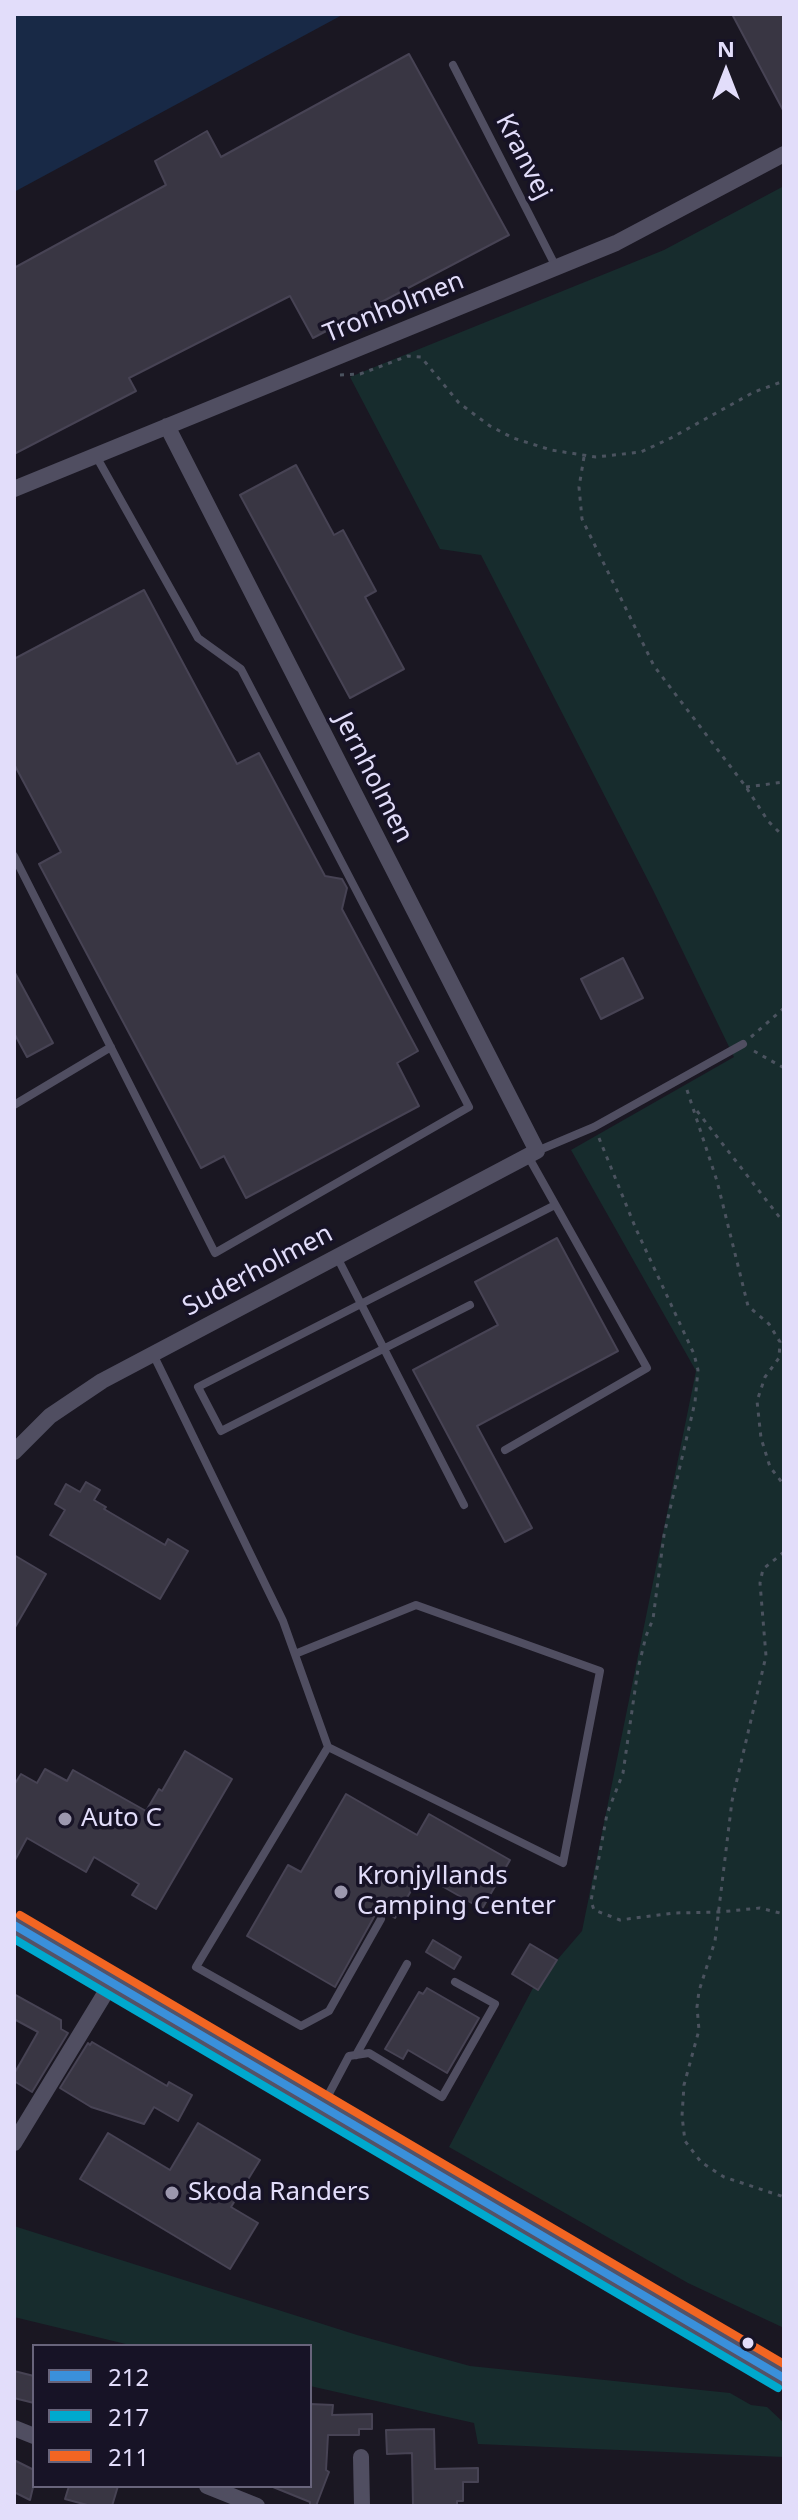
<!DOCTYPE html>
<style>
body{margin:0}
#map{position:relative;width:798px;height:2520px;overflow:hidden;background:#1a1722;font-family:"Noto Sans",sans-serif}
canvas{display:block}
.frame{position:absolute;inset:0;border:16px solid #e2ddfa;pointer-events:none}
.legend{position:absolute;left:32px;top:2344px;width:280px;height:144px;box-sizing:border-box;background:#171326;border:2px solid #68647b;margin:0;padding:10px 14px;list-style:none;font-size:24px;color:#e2ddfa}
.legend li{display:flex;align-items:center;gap:16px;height:40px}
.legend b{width:40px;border:2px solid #68647b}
.north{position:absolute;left:686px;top:32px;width:80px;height:80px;-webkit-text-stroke:6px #171326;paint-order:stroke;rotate:0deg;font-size:22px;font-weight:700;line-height:32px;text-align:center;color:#e2ddfa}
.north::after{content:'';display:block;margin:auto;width:28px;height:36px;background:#e2ddfa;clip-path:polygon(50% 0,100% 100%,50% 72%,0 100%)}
</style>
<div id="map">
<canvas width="798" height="2520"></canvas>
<div class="frame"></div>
<ul class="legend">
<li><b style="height:10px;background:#3a90db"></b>212</li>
<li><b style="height:10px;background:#00a9ce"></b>217</li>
<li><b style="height:10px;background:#f26522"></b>211</li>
</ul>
<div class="north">N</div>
</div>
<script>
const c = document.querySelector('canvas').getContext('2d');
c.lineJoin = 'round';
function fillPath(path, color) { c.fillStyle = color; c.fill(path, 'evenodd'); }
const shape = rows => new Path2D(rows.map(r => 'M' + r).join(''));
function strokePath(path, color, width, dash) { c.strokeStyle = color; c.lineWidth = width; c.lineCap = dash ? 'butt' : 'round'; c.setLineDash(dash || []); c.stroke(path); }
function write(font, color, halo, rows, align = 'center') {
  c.font = font + ' "Noto Sans",sans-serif'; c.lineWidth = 7; c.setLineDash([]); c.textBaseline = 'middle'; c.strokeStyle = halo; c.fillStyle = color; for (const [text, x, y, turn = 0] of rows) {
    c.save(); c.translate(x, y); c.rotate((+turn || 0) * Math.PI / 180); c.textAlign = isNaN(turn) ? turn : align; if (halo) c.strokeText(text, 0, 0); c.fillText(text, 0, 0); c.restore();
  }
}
fillPath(shape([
 [784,186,784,2328,688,2283,449,2147,533,1988,582,1931,696,1371,571,1150,734,1057,653,890,481,555,440,549,350,377,664,250],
 [14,2226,357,2335,470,2366,730,2393,751,2405,767,2407,784,2423,784,2457,478,2444,474,2423,310,2386,310,2346,134,2346,14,2317]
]), '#172c2d');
fillPath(shape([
 [14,14,344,14,14,192]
]), '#182946');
const building = shape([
 [732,14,784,14,784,112,732,14],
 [409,54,509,235,313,338,290,296,129,378,136,391,14,454,14,268,166,185,155,161,207,131,221,157,409,54],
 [296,465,334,535,343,530,376,591,365,597,404,669,350,698,240,495,296,465],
 [144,590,237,764,259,753,325,876,342,879,347,888,342,909,418,1051,397,1063,419,1106,246,1198,224,1156,201,1168,39,864,61,852,14,764,14,659,144,590],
 [623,958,643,998,601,1019,581,979,623,958],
 [14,971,53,1043,27,1057,14,1033,14,971],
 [557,1238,618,1351,477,1426,532,1528,505,1542,413,1370,498,1325,475,1282,557,1238],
 [86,1482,100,1490,94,1500,106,1507,104,1509,165,1545,168,1539,188,1551,160,1599,50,1535,65,1510,55,1504,66,1484,80,1492,86,1482],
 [14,1555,46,1574,14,1629,14,1555],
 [185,1751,232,1779,156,1909,132,1895,139,1884,94,1857,86,1872,27,1838,14,1862,14,1785,21,1774,37,1783,45,1769,67,1781,73,1770,146,1811,159,1789,162,1791,185,1751],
 [346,1794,417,1835,429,1814,510,1860,482,1909,421,1874,395,1918,380,1909,375,1915,335,1987,247,1936,288,1865,301,1872,346,1794],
 [433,1940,461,1957,454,1969,426,1952,433,1940],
 [530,1944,557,1960,538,1990,512,1974,530,1944],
 [427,1988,479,2018,447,2073,408,2050,403,2059,385,2049,419,1992,423,1994,427,1988],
 [14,1994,61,2020,61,2029,68,2033,32,2092,14,2081,14,2074,38,2032,14,2019,14,1994],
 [92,2042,167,2086,169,2082,192,2095,178,2121,154,2107,144,2124,91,2107,60,2088,88,2043,90,2045,92,2042],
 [198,2123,260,2160,231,2207,258,2223,230,2269,80,2179,108,2133,170,2170,198,2123],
 [14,2371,34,2376,34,2403,14,2398,14,2371],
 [310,2404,333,2405,332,2415,372,2414,372,2429,359,2429,359,2435,328,2435,326,2470,329,2472,316,2506,310,2506,310,2502,273,2487,310,2486,310,2404],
 [434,2429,435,2469,478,2468,478,2482,463,2482,463,2501,457,2501,457,2506,413,2506,412,2453,387,2454,386,2430,434,2429],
 [14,2460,34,2470,34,2483,30,2500,14,2492,14,2460],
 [69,2486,118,2486,112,2506,91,2506,65,2499,69,2486]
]);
fillPath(building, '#393643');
strokePath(building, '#474354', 2);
strokePath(shape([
 [340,375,360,374,408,356,421,357,459,403,490,426,513,438,551,450,596,457,641,452,671,438,754,392,784,381],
 [584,457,579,487,582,519,654,666,746,787,768,821,784,837],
 [746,787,784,782],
 [751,1037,784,1008],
 [754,1051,784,1068],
 [687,1090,717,1181,748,1306,769,1324,780,1342,779,1358,765,1377,757,1401,761,1438,770,1467,784,1485],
 [697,1111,784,1223],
 [599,1138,636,1229,694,1354,698,1370,695,1402,664,1535,653,1619,646,1636,638,1669,623,1773,607,1814,591,1901,594,1910,620,1920,674,1913,719,1912,760,1908,784,1914],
 [784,1552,763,1569,760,1583,766,1656,732,1801,715,1941,699,1991,697,2007,699,2030,684,2085,682,2116,685,2141,701,2162,724,2177,784,2197],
 [784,2059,784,2079]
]), '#4b535f', 3, [4, 6]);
strokePath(shape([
 [453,65,556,267],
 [14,856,215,1253,469,1107,241,669,198,638,96,456],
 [14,1105,111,1047],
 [537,1151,594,1127,743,1044],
 [337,1257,464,1505],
 [470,1305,221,1431,198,1387,555,1205],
 [153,1354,283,1621,328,1747,563,1863,600,1671,416,1605,295,1654],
 [505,1450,647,1368,528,1156],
 [328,1747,196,1967,301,2026,329,2011,381,1919],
 [356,2055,407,1964],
 [324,2103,349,2056,369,2053,442,2097,495,2004,455,1982]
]), '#504e61', 8);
strokePath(shape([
 [14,489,616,243,784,154],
 [14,1452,50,1416,102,1381,537,1151,167,426],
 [14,2143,112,1982],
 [14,2428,34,2436],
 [361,2457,362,2506],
 [207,2486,257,2506]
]), '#504e61', 16);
strokePath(shape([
 [14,1925,784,2378]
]), '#545267', 22);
strokePath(shape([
 [14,1925,784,2378]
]), '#3a90db', 8);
strokePath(shape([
 [14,1939,778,2388]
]), '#00a9ce', 8);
strokePath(shape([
 [20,1915,784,2364]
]), '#f26522', 8);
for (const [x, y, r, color] of [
 [65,1819,8,"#9c98ae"],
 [341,1892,8,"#9c98ae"],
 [172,2193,8,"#9c98ae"],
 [748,2343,7,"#e2ddfa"]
]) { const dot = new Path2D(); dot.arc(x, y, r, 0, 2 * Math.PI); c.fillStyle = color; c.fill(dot); strokePath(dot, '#171326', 3); }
write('26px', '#e2ddfa', '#171326', [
 ["Kranvej",523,157,63],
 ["Tronholmen",394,308,-22],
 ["Jernholmen",373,778,63],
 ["Suderholmen",258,1271,-28]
]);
write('26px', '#e2ddfa', '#171326', [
 ["Auto C",81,1819],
 ["Kronjyllands",357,1877],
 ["Camping Center",357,1907],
 ["Skoda Randers",188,2193]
], 'left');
</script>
